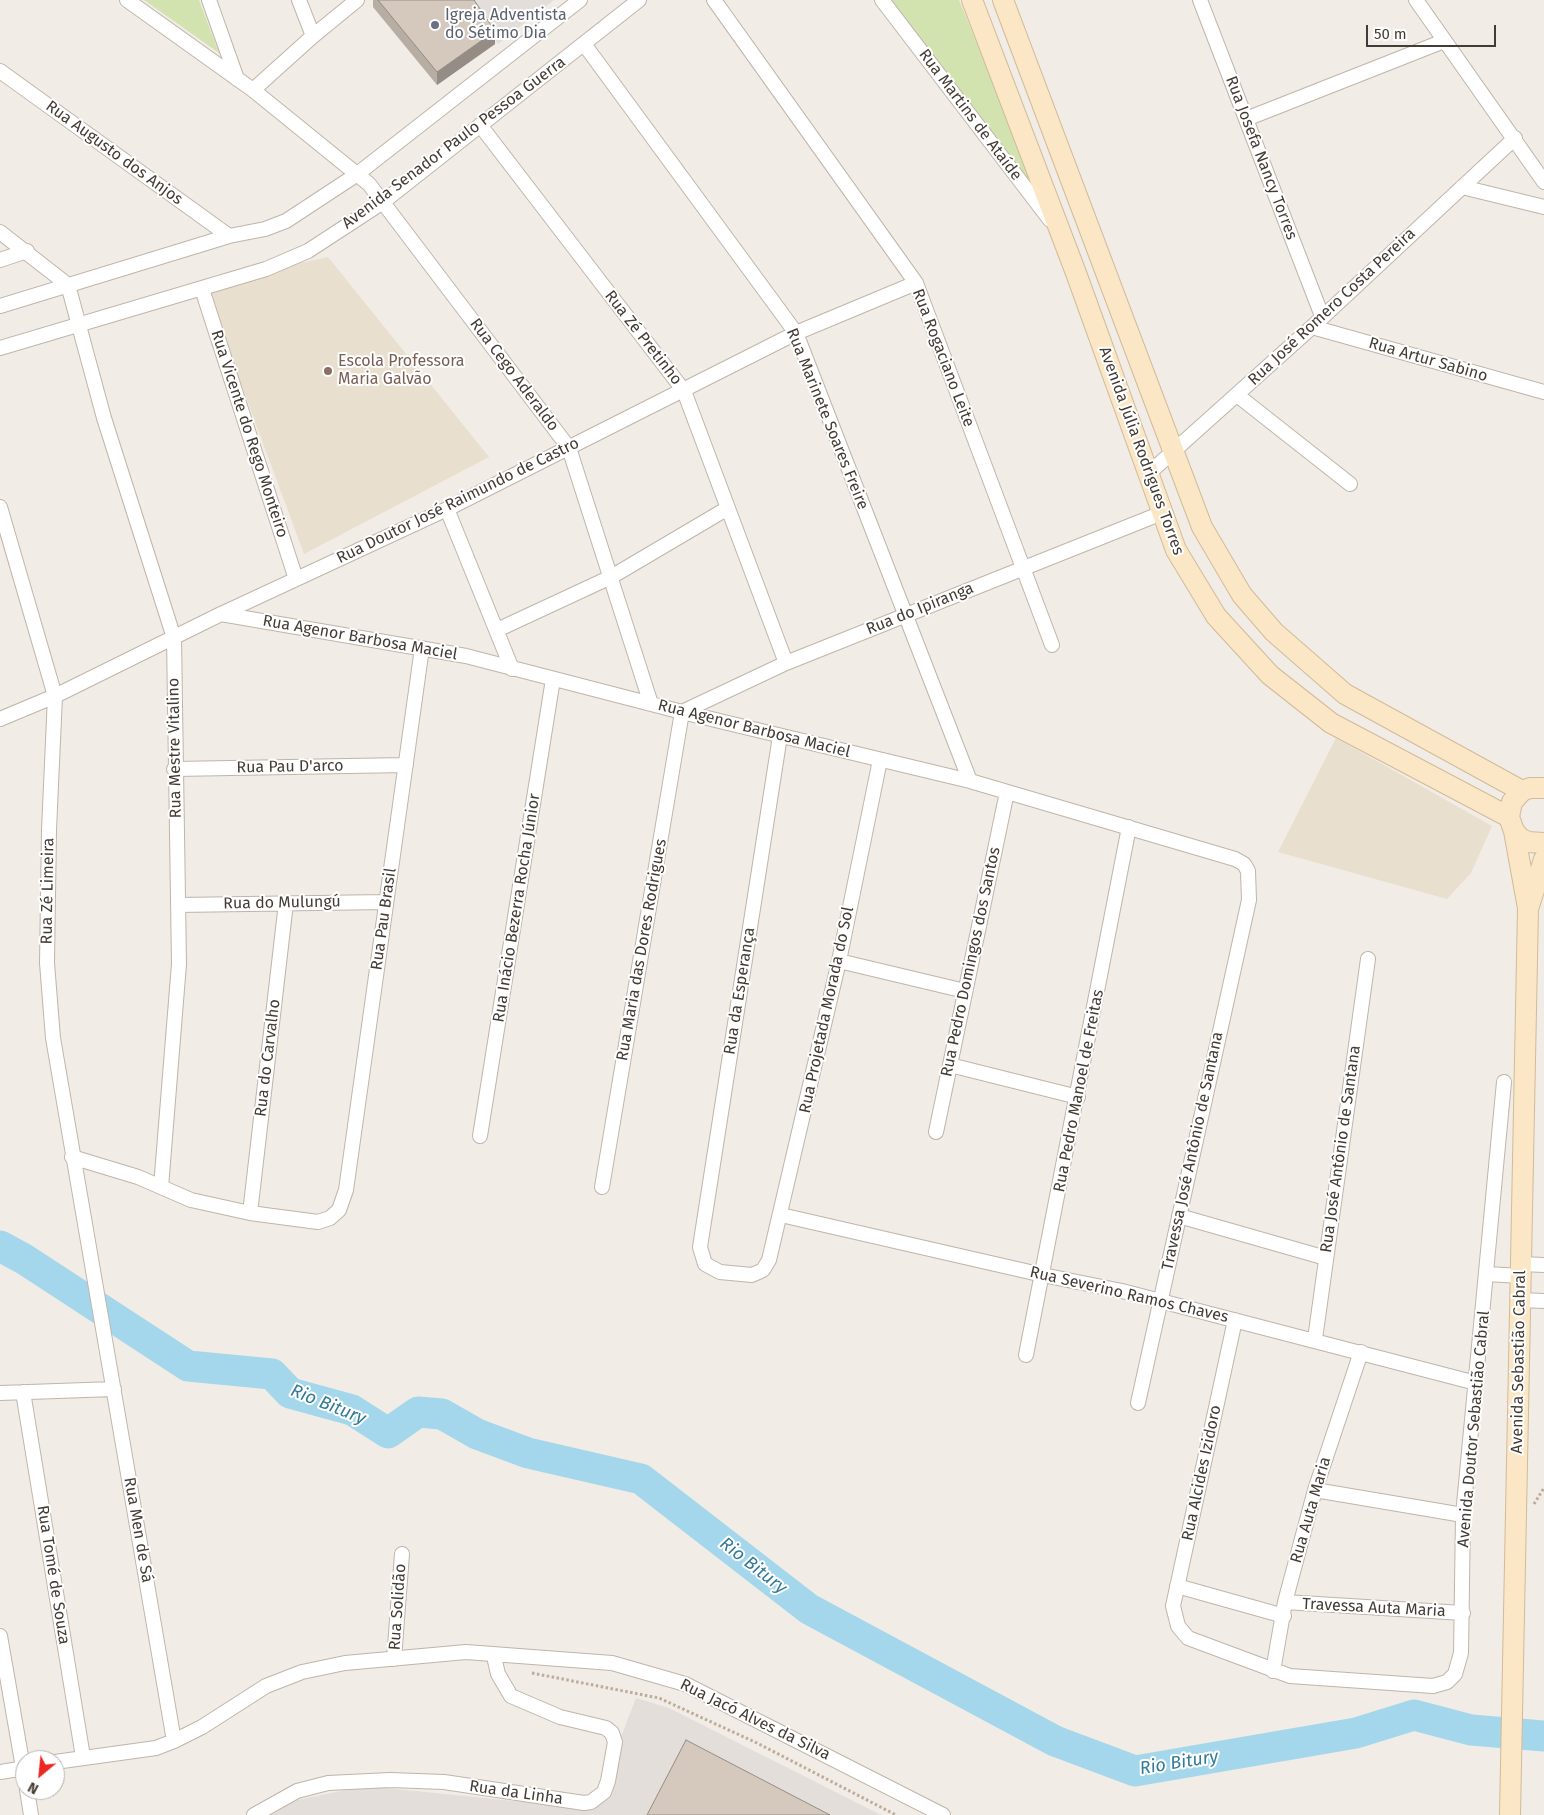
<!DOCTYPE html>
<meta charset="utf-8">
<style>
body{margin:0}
#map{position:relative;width:1544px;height:1815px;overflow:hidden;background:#f1ece5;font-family:"Fira Sans",sans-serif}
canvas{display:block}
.north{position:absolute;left:15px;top:1750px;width:50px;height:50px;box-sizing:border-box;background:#fff;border:1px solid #b4b1ae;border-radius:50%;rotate:208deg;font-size:14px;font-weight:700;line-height:20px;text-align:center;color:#433c35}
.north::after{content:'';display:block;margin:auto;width:18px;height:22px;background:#ec2621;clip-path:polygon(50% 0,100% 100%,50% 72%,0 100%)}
.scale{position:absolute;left:1366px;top:25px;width:130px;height:22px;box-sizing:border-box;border:2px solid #433c35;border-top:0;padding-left:6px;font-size:15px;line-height:18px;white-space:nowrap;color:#433c35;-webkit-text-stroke:4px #fff;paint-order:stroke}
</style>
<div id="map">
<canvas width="1544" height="1815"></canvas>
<div class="north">N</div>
<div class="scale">50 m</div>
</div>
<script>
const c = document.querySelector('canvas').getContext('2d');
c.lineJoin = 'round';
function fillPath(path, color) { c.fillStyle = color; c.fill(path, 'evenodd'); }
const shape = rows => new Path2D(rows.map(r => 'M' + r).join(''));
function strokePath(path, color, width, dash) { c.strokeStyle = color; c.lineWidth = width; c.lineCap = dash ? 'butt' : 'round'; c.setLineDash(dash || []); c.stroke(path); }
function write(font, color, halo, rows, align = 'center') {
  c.font = font + ' "Fira Sans",sans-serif'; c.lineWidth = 4; c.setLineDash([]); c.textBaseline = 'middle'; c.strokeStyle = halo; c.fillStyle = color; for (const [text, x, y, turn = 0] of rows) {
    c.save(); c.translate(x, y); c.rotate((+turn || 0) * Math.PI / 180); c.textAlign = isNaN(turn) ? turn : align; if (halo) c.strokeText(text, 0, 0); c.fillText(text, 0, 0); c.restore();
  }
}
fillPath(shape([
 [470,0,554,0,498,44],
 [636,1698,669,1708,881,1815,270,1815,292,1801,366,1786,593,1809]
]), '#e3deda');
fillPath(shape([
 [328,257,489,457,304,554,204,284],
 [1336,738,1492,826,1471,873,1447,899,1278,852]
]), '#e9dfcf');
fillPath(shape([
 [144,0,199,0,219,53],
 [888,0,959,0,1035,184,1030,189]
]), '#d2e3b0');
strokePath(shape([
 [0,1246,24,1259,188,1366,272,1374,290,1393,352,1410,388,1433,418,1412,442,1414,477,1434,528,1453,641,1479,809,1609,1055,1741,1135,1771,1356,1733,1414,1715,1471,1730,1544,1736]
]), '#a4d7eb', 31);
const street = shape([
 [127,0,253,90,369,184,569,448,651,704],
 [209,0,237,79],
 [299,0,313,36],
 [714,0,916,283,1052,645],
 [882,0,1050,220],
 [1200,0,1322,316],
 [1416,0,1544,182],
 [584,44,796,333,970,781],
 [0,71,229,236],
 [253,90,313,36,357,0],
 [1246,119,1444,41],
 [480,125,684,391,786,663],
 [1462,187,1544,207],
 [0,232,68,285,104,418,174,638,179,964,161,1187],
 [0,260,27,251],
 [202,289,296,579],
 [0,306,229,236,265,229,286,221,356,175,580,0],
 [1312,327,1544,392],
 [0,348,266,269,308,251,383,202,639,0],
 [1237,395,1350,484],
 [1148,474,1312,327,1515,138],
 [0,507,55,696,49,830,47,963,53,1038,174,1741],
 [447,509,512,669],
 [221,614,466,656,682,712,970,781,1235,859,1244,864,1248,871,1249,900,1138,1403],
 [497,630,611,577,728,508],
 [0,719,55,696,221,614,447,509,796,333,916,283],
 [780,736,700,1247,705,1264,720,1272,752,1275,763,1270,769,1260,839,961,880,760],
 [174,769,406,765],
 [178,905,386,902],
 [839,961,965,991],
 [950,1065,1078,1097],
 [936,1132,1007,792],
 [480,1136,553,679],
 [72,1157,138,1177,191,1200,250,1213,318,1222,330,1218,339,1210,346,1190,422,648],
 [602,1187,682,712,786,663,1162,513],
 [250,1213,286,903],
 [781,1215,1043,1275,1122,1291,1476,1383],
 [1179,1216,1326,1258],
 [1521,1264,1544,1265],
 [1487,1274,1521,1276],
 [1521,1300,1544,1301],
 [1235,1320,1173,1606,1178,1626,1188,1638,1290,1676,1433,1686,1447,1682,1455,1674,1461,1653,1463,1515,1504,1082],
 [1315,1339,1368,959],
 [1026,1355,1129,827],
 [23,1392,83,1757],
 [0,1393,114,1389],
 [1315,1490,1463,1515],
 [1177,1586,1284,1616],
 [1285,1602,1463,1613],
 [0,1636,25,1779],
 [394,1659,402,1554],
 [1273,1671,1285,1602,1315,1490,1361,1352],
 [55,1762,156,1748,174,1741,202,1727,266,1686,302,1672,345,1663,466,1652,612,1663,685,1684,943,1815],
 [0,1772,25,1768],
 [27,1790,31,1815],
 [254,1815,297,1791,328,1783,390,1780,444,1782,584,1803,591,1802,604,1792,608,1781,615,1742,612,1733,606,1728,560,1717,511,1696,498,1674,495,1661]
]);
const secondary = shape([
 [972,0,1076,273,1176,550,1216,616,1270,675,1331,723,1509,817],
 [1003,0,1202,527,1242,595,1274,632,1345,694,1522,791],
 [1544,788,1530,788,1522,791,1512,802,1509,817,1514,831,1520,838,1528,842,1544,843],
 [1514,831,1528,908],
 [1510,1815,1528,909,1544,859]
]);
strokePath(street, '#bfb5ab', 16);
strokePath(secondary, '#d1bb99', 22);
strokePath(shape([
 [1534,1504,1544,1488],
 [532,1673,659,1698,757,1743,896,1815]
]), '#bdac9a', 3, [2.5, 2.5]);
strokePath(street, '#fff', 14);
strokePath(secondary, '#fbe7c5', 20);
fillPath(shape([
 [373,0,474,0,495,44,437,85,373,7]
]), '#b7ada3');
fillPath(shape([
 [495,31,495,44,437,85,437,72]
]), '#958d85');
const building = shape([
 [378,0,474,0,495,31,437,72,378,0],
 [686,1740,830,1815,647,1815,686,1740]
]);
fillPath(building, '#d5c9be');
strokePath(building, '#958d85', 1);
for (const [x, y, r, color] of [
 [435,25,5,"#6b7280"],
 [328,371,5,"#8d6e63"]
]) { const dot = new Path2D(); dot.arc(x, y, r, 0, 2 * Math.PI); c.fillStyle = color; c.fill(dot); strokePath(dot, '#fff', 2); }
write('16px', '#5b616d', '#fff', [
 ["Igreja Adventista",445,16],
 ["do Sétimo Dia",445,34]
], 'left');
write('16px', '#433c35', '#fff', [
 ["Rua Martins de Ataíde",970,115,53],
 ["Avenida Senador Paulo Pessoa Guerra",454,143,-37],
 ["Rua Augusto dos Anjos",114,153,36],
 ["Rua Josefa Nancy Torres",1261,158,69],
 ["Rua José Romero Costa Pereira",1332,307,-43],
 ["Rua Zé Pretinho",643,338,52],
 ["Rua Rogaciano Leite",943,358,69],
 ["Rua Artur Sabino",1428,360,16],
 ["Rua Cego Aderaldo",514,375,53],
 ["Rua Marinete Soares Freire",827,419,68],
 ["Rua Vicente do Rego Monteiro",249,434,72],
 ["Avenida Júlia Rodrigues Torres",1141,451,70],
 ["Rua Doutor José Raimundo de Castro",458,501,-26],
 ["Rua do Ipiranga",920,609,-22],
 ["Rua Agenor Barbosa Maciel",360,638,10],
 ["Rua Agenor Barbosa Maciel",754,729,14],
 ["Rua Mestre Vitalino",175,748,-91],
 ["Rua Pau D'arco",290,767,-1],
 ["Rua Zé Limeira",48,891,-89],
 ["Rua do Mulungú",282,903,-1],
 ["Rua Inácio Bezerra Rocha Júnior",517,908,-81],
 ["Rua Pau Brasil",384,919,-82],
 ["Rua Maria das Dores Rodrigues",642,950,-80],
 ["Rua Pedro Domingos dos Santos",971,962,-78],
 ["Rua da Esperança",740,991,-81],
 ["Rua Projetada Morada do Sol",827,1010,-78],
 ["Rua do Carvalho",268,1058,-83],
 ["Rua Pedro Manoel de Freitas",1079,1091,-79],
 ["Rua José Antônio de Santana",1341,1149,-82],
 ["Travessa José Antônio de Santana",1193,1151,-78],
 ["Rua Severino Ramos Chaves",1129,1295,13],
 ["Avenida Sebastião Cabral",1519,1362,-89],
 ["Avenida Doutor Sebastião Cabral",1474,1429,-85],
 ["Rua Alcides Izidoro",1202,1473,-78],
 ["Rua Auta Maria",1311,1510,-74],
 ["Rua Men de Sá",138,1530,80],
 ["Rua Tomé de Souza",53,1575,81],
 ["Rua Solidão",398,1607,-86],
 ["Travessa Auta Maria",1374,1608,3],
 ["Rua Jacó Alves da Silva",755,1720,26],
 ["Rua da Linha",516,1793,8]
]);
write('16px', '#785e54', '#fff', [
 ["Escola Professora",338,362],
 ["Maria Galvão",338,380]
], 'left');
write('italic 18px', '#327a98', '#fff', [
 ["Rio Bitury",328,1405,22],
 ["Rio Bitury",753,1566,38],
 ["Rio Bitury",1179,1763,-9]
]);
</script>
